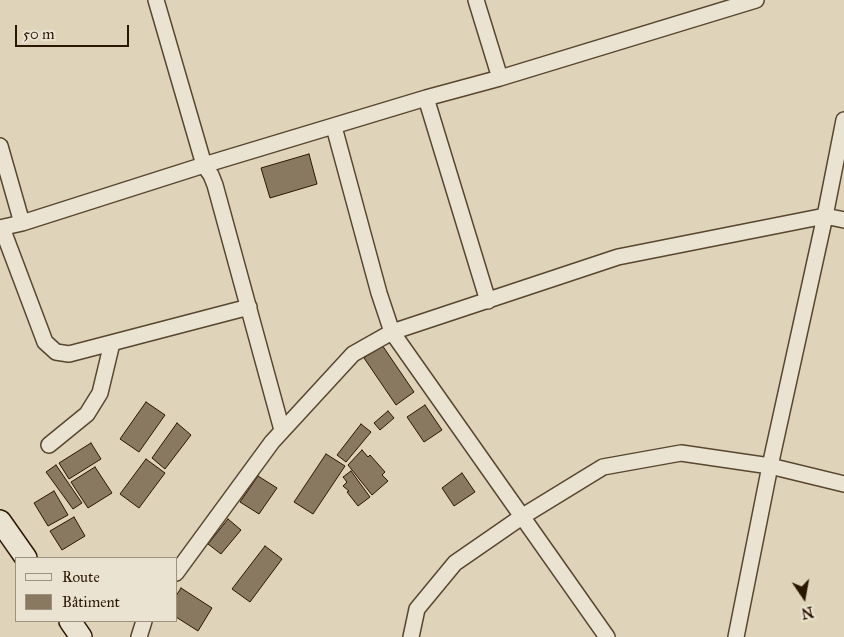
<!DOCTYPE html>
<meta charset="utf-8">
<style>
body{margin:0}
#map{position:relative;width:844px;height:637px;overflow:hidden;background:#dfd4ba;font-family:"IM FELL Great Primer",serif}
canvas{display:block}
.legend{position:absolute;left:15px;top:557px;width:162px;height:65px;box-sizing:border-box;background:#eae3d2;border:1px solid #9e917e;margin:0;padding:6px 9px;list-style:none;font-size:15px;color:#2b1601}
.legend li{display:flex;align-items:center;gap:10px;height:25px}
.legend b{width:25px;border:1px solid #9e917e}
.north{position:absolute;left:779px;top:572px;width:50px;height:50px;-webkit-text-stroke:4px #eae3d2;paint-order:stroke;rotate:168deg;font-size:14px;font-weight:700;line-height:20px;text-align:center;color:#2b1601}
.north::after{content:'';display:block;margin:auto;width:18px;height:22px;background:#2b1601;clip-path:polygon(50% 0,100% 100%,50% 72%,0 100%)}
.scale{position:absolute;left:15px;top:25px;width:114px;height:22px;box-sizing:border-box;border:2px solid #2b1601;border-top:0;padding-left:6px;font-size:15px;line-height:18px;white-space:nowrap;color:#2b1601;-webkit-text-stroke:4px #eae3d2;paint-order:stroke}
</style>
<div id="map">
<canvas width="844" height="637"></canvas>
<ul class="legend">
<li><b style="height:6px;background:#eae3d2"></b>Route</li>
<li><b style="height:14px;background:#897961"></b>Bâtiment</li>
</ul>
<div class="north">N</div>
<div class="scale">50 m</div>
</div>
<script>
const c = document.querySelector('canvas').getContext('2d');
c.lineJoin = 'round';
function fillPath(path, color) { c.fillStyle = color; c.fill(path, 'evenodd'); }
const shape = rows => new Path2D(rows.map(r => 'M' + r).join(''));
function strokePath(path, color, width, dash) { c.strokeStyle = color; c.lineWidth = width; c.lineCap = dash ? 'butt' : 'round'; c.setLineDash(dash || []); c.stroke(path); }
const building = shape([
 [309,154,317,184,270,198,261,168,309,154],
 [382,345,414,392,396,405,364,358,382,345],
 [146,402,165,415,139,452,120,439,146,402],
 [425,405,442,430,424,442,407,417,425,405],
 [388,411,394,418,380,430,374,423,388,411],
 [177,423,191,435,165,469,152,458,177,423],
 [361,424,371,432,346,462,337,455,361,424],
 [91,443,101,459,69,479,59,463,91,443],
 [362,450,368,457,370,455,385,472,382,475,388,481,372,495,348,465,362,450],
 [326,454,345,466,313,514,294,502,326,454],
 [146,459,165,473,139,508,120,494,146,459],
 [56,465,82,503,73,509,46,472,56,465],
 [95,467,112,493,88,508,71,482,95,467],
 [351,471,370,497,358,506,347,492,349,491,343,486,347,482,343,477,351,471],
 [462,473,475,492,454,506,442,488,462,473],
 [258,476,277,488,259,514,240,502,258,476],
 [54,491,68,515,48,526,34,503,54,491],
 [74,517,85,536,62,550,50,531,74,517],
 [228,519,241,530,221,554,208,544,228,519],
 [265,546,282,559,250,602,232,589,265,546],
 [181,588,212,608,198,631,176,617,176,596,181,588]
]);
fillPath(building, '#897961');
strokePath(building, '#2b1601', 1);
const street = shape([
 [156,0,204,165,211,175,215,185,282,430],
 [476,0,500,78],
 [426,98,488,301],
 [334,127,379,293,392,332,607,637],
 [0,146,22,223],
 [0,228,22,223,204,165,426,98,500,78,756,0],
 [2,228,45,342,56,352,69,354,249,307],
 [49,445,87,414,100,393,112,343],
 [176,573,272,442,353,354,392,332,618,257,825,216,844,220],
 [139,637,144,621],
 [411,637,417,609,455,563,523,516,603,467,681,453,770,466,844,484],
 [736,637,770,466,825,216,844,120]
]);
const secondary = shape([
 [0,521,26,558],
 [70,621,81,637]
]);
strokePath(street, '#58462f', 18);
strokePath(secondary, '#2b1601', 24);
strokePath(street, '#eae3d2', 15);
strokePath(secondary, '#eae3d2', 21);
</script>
